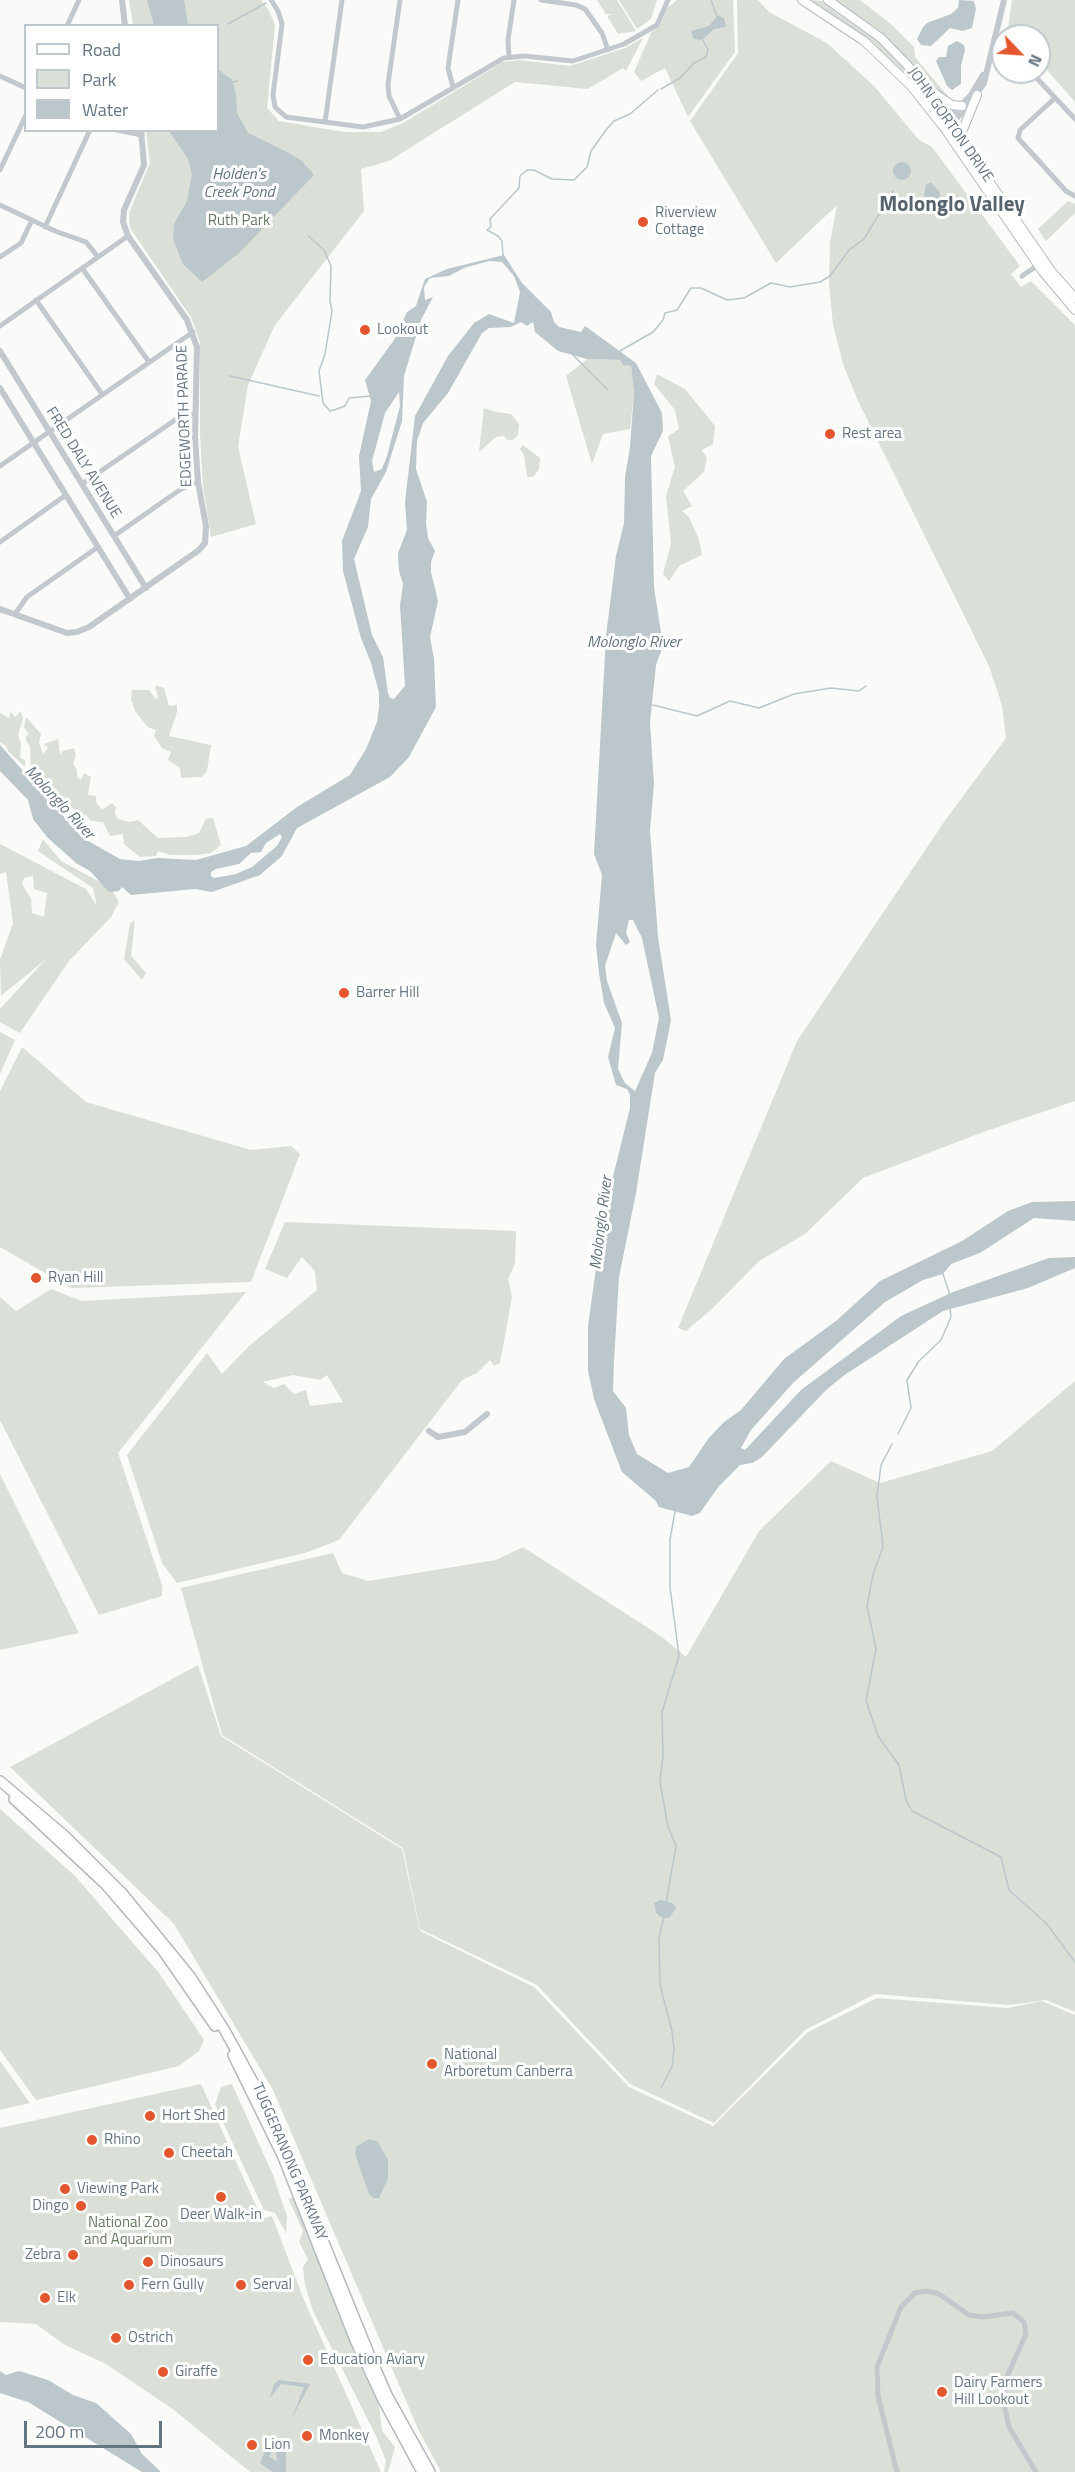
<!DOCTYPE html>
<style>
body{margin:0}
#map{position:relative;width:1075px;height:2472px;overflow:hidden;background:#fafaf8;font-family:"Titillium Web",sans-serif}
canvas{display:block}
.legend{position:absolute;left:24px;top:24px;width:195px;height:108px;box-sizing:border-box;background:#fff;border:2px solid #c1c8cd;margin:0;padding:8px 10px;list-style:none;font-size:18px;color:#657683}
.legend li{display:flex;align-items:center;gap:12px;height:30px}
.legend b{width:30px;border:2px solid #c1c8cd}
.north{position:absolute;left:991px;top:24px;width:60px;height:60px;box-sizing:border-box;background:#fff;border:2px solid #c1c8cd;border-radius:50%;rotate:115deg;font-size:16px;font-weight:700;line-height:24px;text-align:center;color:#657683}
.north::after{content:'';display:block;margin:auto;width:21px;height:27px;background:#e4572e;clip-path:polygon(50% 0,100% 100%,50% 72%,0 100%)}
.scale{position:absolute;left:24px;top:2421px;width:138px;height:27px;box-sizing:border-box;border:3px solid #657683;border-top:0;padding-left:8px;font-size:18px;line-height:21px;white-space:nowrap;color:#657683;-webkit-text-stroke:4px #fff;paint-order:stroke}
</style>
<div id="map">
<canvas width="1075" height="2472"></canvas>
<ul class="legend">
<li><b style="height:8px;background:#fff"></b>Road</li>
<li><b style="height:16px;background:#dadfd7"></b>Park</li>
<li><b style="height:16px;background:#bbc7cb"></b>Water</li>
</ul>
<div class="north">N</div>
<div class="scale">200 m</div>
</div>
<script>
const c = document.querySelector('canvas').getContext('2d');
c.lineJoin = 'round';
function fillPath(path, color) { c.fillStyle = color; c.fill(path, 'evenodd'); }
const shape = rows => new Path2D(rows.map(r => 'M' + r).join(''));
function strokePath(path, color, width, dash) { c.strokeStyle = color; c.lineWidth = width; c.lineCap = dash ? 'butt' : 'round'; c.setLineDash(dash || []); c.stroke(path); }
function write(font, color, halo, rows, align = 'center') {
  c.font = font + ' "Titillium Web",sans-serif'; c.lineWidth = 6; c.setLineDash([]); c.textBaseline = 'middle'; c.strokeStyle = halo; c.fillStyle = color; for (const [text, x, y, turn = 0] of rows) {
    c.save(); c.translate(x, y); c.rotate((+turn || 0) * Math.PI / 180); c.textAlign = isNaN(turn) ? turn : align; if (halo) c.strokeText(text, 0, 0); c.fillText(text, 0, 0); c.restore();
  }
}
fillPath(shape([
 [129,0,261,0,268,9,275,25,267,108,279,121,344,132,381,132,403,123,503,62,521,60,570,66,625,48,643,38,626,71,623,68,588,89,515,82,389,161,361,169,364,211,275,325,248,385,238,447,256,524,211,537,203,486,200,434,200,342,191,317,130,228,129,213,150,163,146,131,218,130,218,26,133,25],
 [597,0,617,0,636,31,618,34,607,16,612,14,606,14],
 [619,0,657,0,651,19,637,29],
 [677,0,733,0,735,52,688,117,665,68,641,81,634,72,651,33,662,22,666,9],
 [737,0,758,0,769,12,827,43,875,87,919,140,932,147,1020,266,1011,274,1021,287,1031,281,1075,325,1075,1101,986,1131,863,1178,805,1234,759,1261,713,1308,686,1331,678,1328,797,1041,944,822,1006,738,1002,705,989,666,858,401,843,364,833,325,829,284,830,243,837,205,776,263,690,121,738,53],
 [809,0,825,1,879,39,907,68,939,112,937,114,857,32],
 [836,0,860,0,891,24,914,47,915,57,952,101,942,97,882,34],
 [1012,0,1075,0,1075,102,1039,61,1039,36,1007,36],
 [1068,201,1075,204,1075,213,1046,241,1038,229],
 [587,359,620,360,631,366,634,393,630,429,603,434,592,464,566,376],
 [657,374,685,389,715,426,713,444,702,450,707,458,704,472,683,491,692,506,682,511,689,517,699,540,702,555,679,566,669,581,663,574,671,543,666,496,675,467,668,436,679,429,675,410,654,384],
 [484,408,496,412,511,414,519,424,518,435,513,440,507,440,504,436,496,437,479,452],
 [523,445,540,458,539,469,533,477,527,477,524,455,520,449],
 [155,685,164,688,169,706,177,705,177,712,169,736,211,745,207,771,201,777,181,778,180,768,168,760,171,752,162,748,154,736,156,730,148,727,135,711,131,699,132,690,149,690,156,699,158,698],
 [21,711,23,719,18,735,21,744,20,758,25,760,25,767,8,751,6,746,0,742,0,713,9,718,11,712,15,717],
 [26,717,41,734,39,743,43,754,48,748,44,744,58,739,60,755,63,751,74,748,76,755,73,764,77,770,77,777,81,780,84,773,91,777,88,795,96,796,96,802,102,810,112,803,116,807,115,813,118,819,130,822,138,820,158,838,186,837,199,833,206,819,213,818,221,845,211,853,197,855,170,855,158,851,156,856,140,857,124,844,123,834,110,836,103,822,91,821,86,815,82,817,66,801,56,801,31,774,30,747,26,740,26,736,29,735,24,727],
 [43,839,61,861,111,888,119,902,111,917,69,961,20,1033,0,1022,0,1009,46,959,1,996,0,960,13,923,6,872,0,874,0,844,86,889,97,906,93,888,38,851],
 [33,876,34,889,47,893,44,917,32,913,31,899,22,884,24,878],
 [135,920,131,956,146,973,142,980,124,959,130,923],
 [0,1032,15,1040,0,1074],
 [22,1047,86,1102,251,1150,291,1146,300,1154,251,1282,71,1288,0,1247,0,1091],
 [285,1222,516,1231,515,1264,508,1279,512,1297,500,1363,494,1366,490,1360,477,1373,462,1380,339,1540,305,1553,177,1583,162,1563,127,1455,207,1353,222,1374,249,1346,317,1290,315,1271,302,1257,287,1278,265,1269],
 [293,1375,320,1380,327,1375,343,1402,310,1406,306,1390,294,1394,284,1384,274,1388,263,1382],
 [51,1289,82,1301,246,1292,118,1453,162,1585,162,1596,99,1615,0,1420,0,1297,16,1311],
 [1075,1381,1075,2012,1046,2000,1009,2005,875,1994,805,2030,714,2123,630,2084,537,1985,420,1929,403,1848,222,1735,181,1588,333,1553,342,1573,368,1581,496,1560,523,1547,662,1637,686,1657,759,1531,831,1461,880,1483,992,1451],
 [0,1474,79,1633,0,1650],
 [198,1665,221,1736,402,1849,420,1931,534,1987,629,2087,713,2126,808,2032,877,1998,1008,2008,1042,2001,1075,2015,1075,2472,441,2472,418,2429,273,2090,174,1924,10,1767],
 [0,1809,75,1876,159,1973,204,2040,199,2051,179,2066,36,2100,0,2050],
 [0,2061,30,2103,0,2110],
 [201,2084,262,2219,272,2216,304,2300,381,2472,250,2472,174,2410,106,2364,65,2345,36,2324,0,2322,0,2128],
 [232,2084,273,2175,287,2216,286,2233,275,2213,264,2210,215,2105,221,2087],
 [288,2198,295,2198,339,2314,379,2405,382,2431,395,2447,388,2472,384,2472,386,2461,377,2438,313,2311,305,2285,303,2267,308,2259,299,2242,303,2231]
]), '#dadfd7');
fillPath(shape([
 [147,0,184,0,188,25,154,25],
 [959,0,974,1,976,9,972,28,963,31,950,28,931,46,921,45,917,39,923,27,927,23,951,14,958,8],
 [718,15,724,18,726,27,714,29,702,40,694,39,691,31,709,26],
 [957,41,964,45,965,50,961,66,961,84,952,90,947,86,936,61,939,57,946,57,948,46],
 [218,69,232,80,236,94,237,113,248,133,289,153,302,161,314,175,239,253,202,282,183,264,173,239,174,224,187,201,192,174,188,159,169,131,218,130],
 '893 171a9 9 0 1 1 18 0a9 9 0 1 1-18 0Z',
 [931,182,940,193,940,200,938,207,931,209,924,195,926,185],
 [504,255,522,283,551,312,554,322,559,327,581,332,585,326,636,363,662,413,663,431,651,456,654,587,663,646,656,665,650,723,654,784,650,830,658,937,671,1020,663,1060,655,1073,636,1193,619,1277,614,1362,613,1391,626,1408,629,1435,637,1454,668,1473,689,1467,708,1439,724,1422,741,1410,784,1359,836,1321,880,1281,962,1241,1008,1211,1032,1202,1075,1201,1075,1221,1034,1218,980,1253,951,1264,943,1274,923,1280,885,1302,793,1383,751,1430,741,1448,745,1450,801,1390,901,1316,953,1292,1049,1258,1075,1257,1075,1268,1028,1288,943,1311,846,1374,826,1390,762,1457,752,1463,740,1465,719,1486,700,1513,692,1516,659,1507,656,1501,622,1472,594,1399,588,1371,588,1326,603,1217,630,1108,630,1095,627,1089,616,1085,608,1057,615,1028,604,1003,599,973,596,945,602,875,594,854,606,636,616,556,624,523,625,477,630,447,634,393,631,366,623,365,620,360,587,359,558,351,535,332,533,322,527,326,521,322,511,327,489,328,482,333,448,393,423,423,417,441,416,469,427,502,426,523,428,538,435,551,431,562,431,572,438,601,430,637,434,659,436,707,409,757,390,777,297,828,282,856,260,875,212,892,195,889,131,895,122,887,119,891,109,892,90,871,76,863,47,837,33,819,28,800,0,771,0,745,83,838,120,859,139,861,157,858,196,860,246,846,297,807,350,775,366,749,377,722,379,707,379,693,371,663,361,638,343,571,342,541,361,491,359,456,371,401,365,380,394,340,407,312,416,306,425,279,447,269],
 [489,261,502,262,514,276,520,292,514,323,489,314,474,323,448,356,415,416,405,502,407,530,398,553,399,571,403,584,400,605,405,686,394,699,390,698,388,693,383,657,372,635,354,559,368,527,371,499,386,472,402,421,404,376,421,320,433,297,425,300,424,287,430,278,449,276,464,268],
 [399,392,400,406,387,456,382,469,374,472,372,461,385,413],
 [280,834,282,837,277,846,252,867,236,874,214,878,211,876,211,872,216,869,239,864,251,853,261,852,266,843],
 [629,920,633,920,642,938,659,1018,652,1053,635,1091,625,1083,618,1069,622,1023,607,981,605,966,616,933,626,945,630,942,626,933],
 [660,1900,672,1903,676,1908,669,1918,661,1917,656,1913,654,1903],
 [369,2139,377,2141,388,2160,388,2178,379,2198,373,2198,369,2194,355,2154,356,2147],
 [0,2371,6,2375,19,2371,48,2380,73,2395,96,2403,131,2434,142,2454,161,2472,142,2472,28,2402,0,2393],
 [279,2380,310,2384,292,2418,304,2387,281,2384,270,2398,274,2384],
 [271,2438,277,2441,269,2457,277,2461,276,2452,281,2443,286,2445,286,2472,273,2472,260,2463]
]), '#bbc7cb');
strokePath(shape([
 [711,0,717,16],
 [228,24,266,3],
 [233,82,237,81],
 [661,89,680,78,694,63,706,57,708,50,703,40],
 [308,236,324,250,331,266,330,301,332,311,325,354,319,371,323,403,330,411,334,410,345,406,349,398,371,396],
 [503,256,502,241,498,236,487,230,491,227,490,219,519,188,520,176,527,170,534,170,552,179,574,180,587,167,591,151,606,130,614,121,630,114,658,90],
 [620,351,653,332,663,320,665,313,677,310,691,288,701,288,727,300,744,298,771,283,790,287,820,282,830,276,849,250,864,239,893,191],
 [572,354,608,390],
 [230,376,319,396],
 [653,705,697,716,730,701,759,708,794,694,831,688,859,691,866,686],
 [943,1274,950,1295],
 [898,1434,911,1408,907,1380,919,1361,941,1340,951,1317,950,1309],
 [892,1444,881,1465,877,1496,883,1547,873,1574,867,1606,876,1649,866,1701,878,1736,899,1765,906,1800,912,1811,1001,1857,1009,1890,1046,1923,1075,1962],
 [666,1903,676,1846,668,1827,660,1782,663,1755,662,1712,679,1656,670,1587,670,1540,675,1511],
 [661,2088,672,2067,674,2049,672,2031,660,1985,659,1937,664,1917]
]), '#bbc7cb', 1.5);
const primary = shape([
 [802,0,864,41,911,86,945,129,1043,272,1075,310],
 [828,0,881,38,912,70,1052,272,1075,298],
 [931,91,952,105,962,106],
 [960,137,977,95]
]);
const motorway = shape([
 [0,1781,64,1835,123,1894,190,1976,224,2029,275,2122,370,2356,387,2395,430,2472],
 [14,1799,106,1885,163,1951,215,2026],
 [233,2055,283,2157,355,2340,383,2400,422,2472]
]);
strokePath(primary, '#b5babe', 10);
strokePath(motorway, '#b4b9bd', 12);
strokePath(shape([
 [271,0,278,11,282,24,273,95,275,107,286,117,363,127,400,119,504,58,524,56,573,61,624,44,657,25,668,0],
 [400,0,388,84,389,96,400,119],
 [541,0,576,5,585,9,602,33,608,50],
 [67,26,79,0],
 [992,53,1003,56],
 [509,57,508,40,514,0],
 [1031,72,1075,119],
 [0,76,26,88],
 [453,87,448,68,458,0],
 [1055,98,1020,130,1018,138,1066,191,1075,196],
 [325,122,342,0],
 [117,130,142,135],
 [0,170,26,115],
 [0,205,55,231,86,242,98,257],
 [45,227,90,130],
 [0,257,21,243,32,220],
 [82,268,149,362],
 [1022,276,1041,263],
 [36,300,102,394],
 [0,326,128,236],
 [0,466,193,332],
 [82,484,178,418,195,414],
 [114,536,181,489,198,482],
 [0,542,66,495],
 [15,614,27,597,98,547],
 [897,2472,878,2396,877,2367,901,2307,915,2293,927,2291,939,2294,969,2315,982,2317,1013,2313,1024,2322,1026,2334,1005,2381,1004,2404,1009,2427,1036,2472]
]), '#c3c8cc', 5);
strokePath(shape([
 [122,0,125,26],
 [944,122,971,95,983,75],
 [947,127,965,110,984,83,1004,0],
 [0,351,146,588],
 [0,388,130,599],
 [0,609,67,633,77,632,89,627,199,550,205,543,206,526,198,482,195,438,197,347,187,320,128,236,123,222,124,210,144,165,141,130],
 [429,1431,438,1437,465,1432,487,1414]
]), '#c3c8cc', 6);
strokePath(primary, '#fff', 8);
strokePath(motorway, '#fff', 9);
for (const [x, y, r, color] of [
 [643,222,6,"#e4572e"],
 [365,330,6,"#e4572e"],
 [830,434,6,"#e4572e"],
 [344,993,6,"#e4572e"],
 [36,1278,6,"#e4572e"],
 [432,2064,6,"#e4572e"],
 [150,2116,6,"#e4572e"],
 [92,2140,6,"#e4572e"],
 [169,2153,6,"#e4572e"],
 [65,2189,6,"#e4572e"],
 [221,2197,6,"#e4572e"],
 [81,2206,6,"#e4572e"],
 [73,2255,6,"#e4572e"],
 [148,2262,6,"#e4572e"],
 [129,2285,6,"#e4572e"],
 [241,2285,6,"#e4572e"],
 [45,2298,6,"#e4572e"],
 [116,2338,6,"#e4572e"],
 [308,2360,6,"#e4572e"],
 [163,2372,6,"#e4572e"],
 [942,2392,6,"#e4572e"],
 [307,2436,6,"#e4572e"],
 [252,2445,6,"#e4572e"]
]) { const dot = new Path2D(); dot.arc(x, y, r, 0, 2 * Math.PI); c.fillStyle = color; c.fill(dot); strokePath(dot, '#fff', 2); }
write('15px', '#657683', '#fff', [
 ["JOHN GORTON DRIVE",950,125,55],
 ["EDGEWORTH PARADE",185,416,-92],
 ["FRED DALY AVENUE",83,463,58],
 ["TUGGERANONG PARKWAY",289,2162,67]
]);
write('15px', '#657683', '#fff', [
 ["Riverview",655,213],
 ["Cottage",655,230],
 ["Lookout",377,330],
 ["Rest area",842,434],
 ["Barrer Hill",356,993],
 ["Ryan Hill",48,1278],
 ["National",444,2055],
 ["Arboretum Canberra",444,2072],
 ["Hort Shed",162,2116],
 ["Rhino",104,2140],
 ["Cheetah",181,2153],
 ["Viewing Park",77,2189],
 ["Dingo",69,2206,"right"],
 ["Deer Walk-in",221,2215,"center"],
 ["Zebra",61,2255,"right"],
 ["Dinosaurs",160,2262],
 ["Fern Gully",141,2285],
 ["Serval",253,2285],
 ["Elk",57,2298],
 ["Ostrich",128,2338],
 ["Education Aviary",320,2360],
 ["Giraffe",175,2372],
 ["Dairy Farmers",954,2383],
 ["Hill Lookout",954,2400],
 ["Monkey",319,2436],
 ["Lion",264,2445]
], 'left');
write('15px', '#687a64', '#fff', [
 ["Ruth Park",239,221],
 ["National Zoo",128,2223],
 ["and Aquarium",128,2240]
]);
write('italic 16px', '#60757c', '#fff', [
 ["Holden's",239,175],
 ["Creek Pond",239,193],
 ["Molonglo River",634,643],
 ["Molonglo River",59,803,47],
 ["Molonglo River",602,1223,-83]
]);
write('bold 21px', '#57646e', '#fff', [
 ["Molonglo Valley",952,206]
]);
</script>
